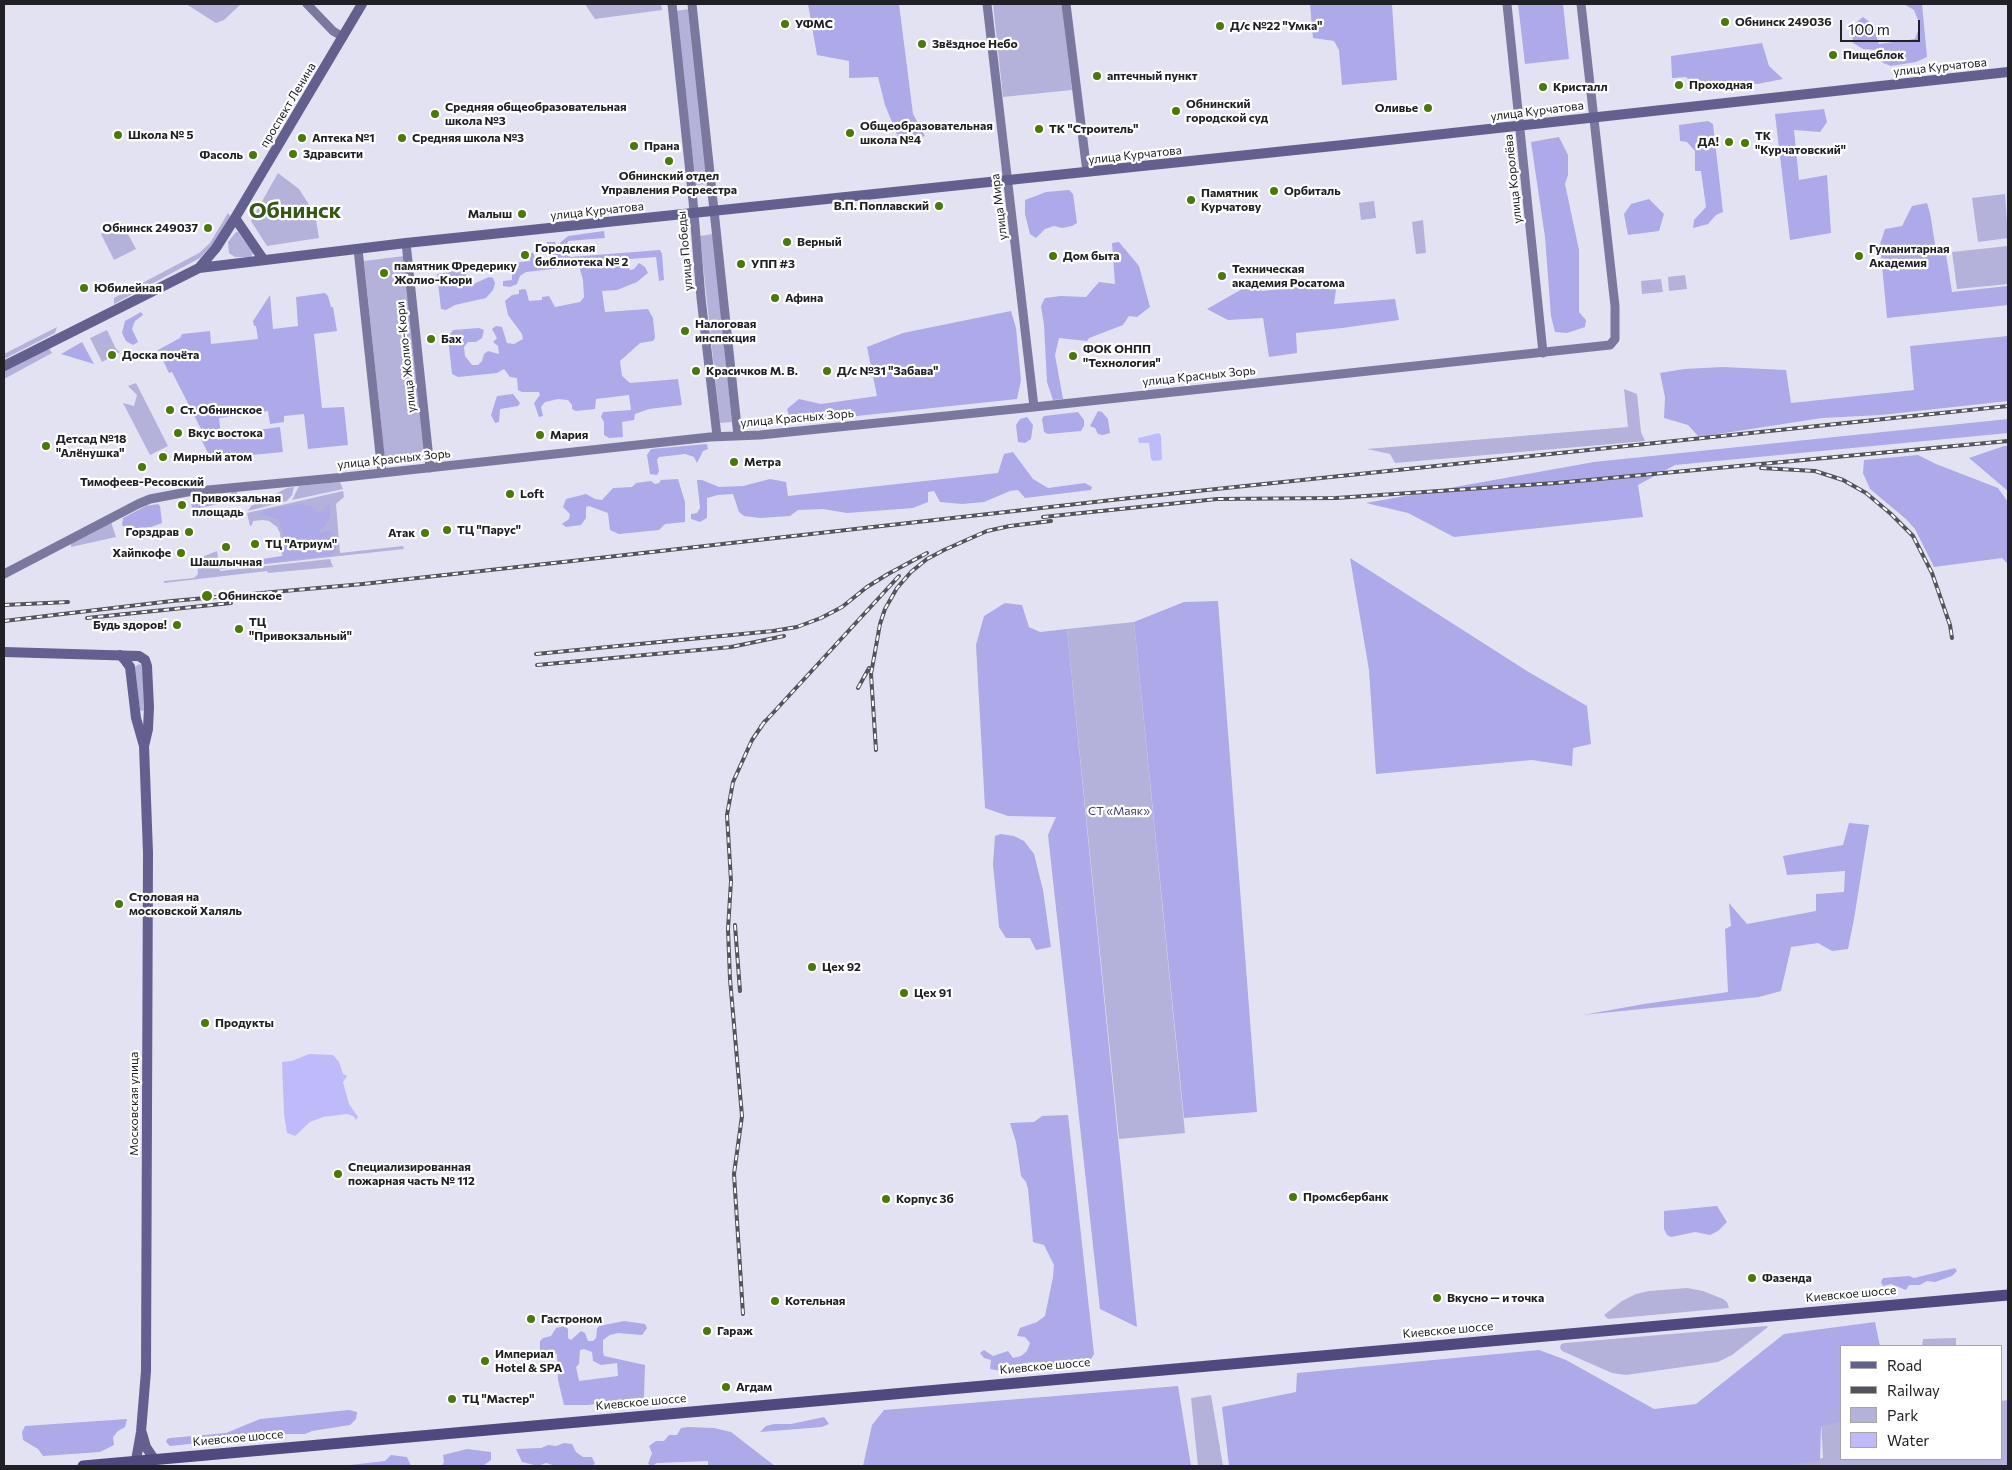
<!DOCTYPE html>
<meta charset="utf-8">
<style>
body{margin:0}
#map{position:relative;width:2012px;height:1470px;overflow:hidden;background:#e3e2f3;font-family:Commissioner,sans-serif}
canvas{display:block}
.frame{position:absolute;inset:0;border:5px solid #212026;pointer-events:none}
.legend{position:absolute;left:1840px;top:1345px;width:162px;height:115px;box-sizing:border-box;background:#fff;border:1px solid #a6a6a8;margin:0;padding:6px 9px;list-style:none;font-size:15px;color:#212026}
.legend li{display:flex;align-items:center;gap:10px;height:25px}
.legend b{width:25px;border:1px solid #a6a6a8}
.scale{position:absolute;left:1840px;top:20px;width:80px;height:22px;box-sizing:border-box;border:2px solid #212026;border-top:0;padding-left:6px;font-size:15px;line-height:18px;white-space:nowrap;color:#212026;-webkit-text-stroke:4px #fff;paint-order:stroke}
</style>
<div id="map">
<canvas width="2012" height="1470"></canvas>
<div class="frame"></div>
<ul class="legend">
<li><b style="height:6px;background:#635f8f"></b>Road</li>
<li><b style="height:6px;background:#54535c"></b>Railway</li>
<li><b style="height:14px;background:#b4b1da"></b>Park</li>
<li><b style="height:14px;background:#bfbbfa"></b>Water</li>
</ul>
<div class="scale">100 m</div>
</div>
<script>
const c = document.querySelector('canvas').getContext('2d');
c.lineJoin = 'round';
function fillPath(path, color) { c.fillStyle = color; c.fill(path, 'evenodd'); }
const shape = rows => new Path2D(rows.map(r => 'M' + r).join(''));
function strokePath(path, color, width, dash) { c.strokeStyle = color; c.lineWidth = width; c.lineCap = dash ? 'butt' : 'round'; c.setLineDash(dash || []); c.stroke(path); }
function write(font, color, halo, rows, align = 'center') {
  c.font = font + ' Commissioner,sans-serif'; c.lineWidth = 4.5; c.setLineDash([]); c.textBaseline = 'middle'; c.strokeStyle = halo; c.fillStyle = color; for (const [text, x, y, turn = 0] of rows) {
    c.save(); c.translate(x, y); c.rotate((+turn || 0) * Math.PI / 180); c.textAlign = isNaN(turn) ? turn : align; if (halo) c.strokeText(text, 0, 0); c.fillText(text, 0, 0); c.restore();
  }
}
fillPath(shape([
 [186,4,241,4,224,20,216,23],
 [585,4,661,4,662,10,595,19],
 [993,4,1062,4,1072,90,1003,97],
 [689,9,708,184,696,185,676,11],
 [278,173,299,189,315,214,319,238,267,246,251,221],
 [2005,194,2008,238,1978,242,1972,198],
 [1374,201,1376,218,1361,220,1359,203],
 [228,213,230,216,220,233,213,244,200,258,114,304,114,298,199,253,210,243],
 [1423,220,1426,253,1416,254,1412,222],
 [122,223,136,249,114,260,101,234],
 [236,232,238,232,253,253,251,257,235,257,229,253,228,242],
 [713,234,732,422,720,423,700,236],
 [2008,246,2008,284,1957,289,1952,252],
 [404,256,425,457,385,461,364,261],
 [1685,275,1687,289,1669,291,1668,277],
 [1661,279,1663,292,1642,294,1641,281],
 [57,327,55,333,4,359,4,354],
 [107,330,116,349,120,352,102,362,90,338],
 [49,348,52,353,4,379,4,371],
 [136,383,168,446,150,455,123,403,134,406,137,395,128,386],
 [1624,389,1637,394,1641,432,1645,441,1395,463,1390,454,1367,449,1628,427],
 [340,482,343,489,292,500,299,486],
 [294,487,292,495,287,501,248,511,251,506,287,488],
 [343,491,344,497,336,504,340,553,403,546,404,549,220,569,220,565,282,556,280,533,277,527,269,521,263,520,253,521,252,525,250,526,247,513],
 [111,522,116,537,71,547,71,543],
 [217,551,220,571,330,559,333,567,268,573,267,571,164,583,164,581,194,578,198,574,197,559],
 [1134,622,1185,1133,1119,1139,1067,629],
 [139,664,143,666,144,710,142,711,140,710,135,667],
 [1687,1288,1703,1291,1723,1299,1727,1302,1729,1308,1608,1319,1604,1315,1622,1301,1636,1294,1649,1291],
 [1766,1326,1768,1327,1732,1355,1718,1362,1626,1375,1612,1373,1562,1351,1560,1348,1561,1344,1565,1343],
 [1956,1338,1956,1346,1922,1346,1923,1339],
 [1211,1395,1223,1466,1198,1466,1191,1398],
 [2008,1400,2008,1466,1778,1466,1823,1458,1821,1420,1841,1420,1841,1459,2001,1459,2001,1401]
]), '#b4b1da');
fillPath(shape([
 [808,4,899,4,913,114,925,136,900,142,885,105,878,77,849,78,849,61,817,55],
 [1310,4,1392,4,1397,80,1342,85,1339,50,1334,41,1313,38],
 [1518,4,1563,4,1569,59,1525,64],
 [1904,4,1922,4,1927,57,1916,62,1891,66,1883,63,1876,50,1863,49,1853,43,1852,26,1863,17,1872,24,1879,44,1915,39,1920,25,1914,10],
 [1762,43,1769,66,1783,79,1757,84,1717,86,1694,85,1686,77,1672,78,1671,56],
 [1824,109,1827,122,1820,132,1794,130,1799,180,1827,175,1831,233,1790,240,1775,114],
 [1708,121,1713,124,1723,212,1716,215,1708,224,1693,228,1694,220,1706,207,1701,171,1695,171,1695,151,1687,142,1680,141,1679,125],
 [1559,137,1568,155,1568,175,1565,184,1579,250,1579,312,1586,320,1585,327,1567,333,1555,332,1551,316,1545,237,1531,142],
 [1069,190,1073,194,1077,223,1072,226,1062,228,1054,226,1045,229,1036,238,1030,234,1025,214,1025,200,1046,192],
 [1649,199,1664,214,1659,231,1628,235,1624,214,1631,204],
 [1927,203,1930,213,1936,250,1946,254,1952,292,2008,286,2008,305,1887,318,1880,244,1885,229,1902,226,1912,206],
 [604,231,605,238,568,241,566,247,570,257,660,250,662,254,664,280,659,281,656,257,630,259,626,263,630,270,634,269,639,263,645,267,648,273,637,282,617,290,602,291,605,312,648,309,653,318,655,338,653,341,640,343,620,361,622,376,630,383,678,379,682,405,649,409,635,414,634,420,622,422,623,437,609,438,604,435,604,422,601,417,603,412,631,410,629,395,596,399,595,409,586,410,576,411,572,409,572,405,568,400,558,399,545,402,541,407,543,416,539,417,534,403,540,395,539,392,522,392,518,390,517,378,510,377,504,369,497,373,458,377,452,374,448,337,453,330,479,328,484,330,482,338,476,342,468,342,464,347,465,356,472,365,478,365,482,361,484,354,488,351,499,354,498,346,493,342,497,338,492,329,496,326,502,327,507,343,514,344,523,339,522,334,508,315,505,301,512,295,519,294,519,290,524,289,526,290,529,301,542,300,542,297,549,296,555,307,580,302,584,297,583,280,579,266,526,272,520,276,517,284,510,287,503,286,503,281,512,280,512,273,514,269,511,266,503,266,502,264,530,261,530,253,533,253,535,257,542,262,548,261,550,258,547,242,555,242,558,253,561,252,560,243,568,236],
 [1119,242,1139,266,1150,307,1137,317,1129,316,1123,325,1089,338,1087,341,1059,338,1055,355,1063,399,1053,400,1047,382,1044,325,1041,306,1045,298,1061,296,1086,297,1099,282,1115,284,1112,243],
 [467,269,467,273,464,280,465,285,469,286,489,277,493,278,495,283,493,290,486,298,455,305,446,310,441,309,437,274],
 [1337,283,1334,304,1395,299,1399,320,1342,328,1296,333,1297,353,1269,357,1263,318,1228,320,1207,309,1251,284,1262,291],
 [325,293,328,296,331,307,333,307,337,331,314,334,322,408,344,407,348,445,308,449,304,414,284,416,284,422,270,424,268,411,219,418,221,435,280,427,283,452,211,459,197,431,201,429,172,372,169,373,158,350,180,338,182,334,210,331,211,344,258,339,256,326,254,326,253,321,270,295,273,329,298,326,296,297],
 [1011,311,1016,328,1021,380,1017,399,791,423,787,409,799,399,821,404,877,396,867,347,903,333],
 [141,312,143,315,135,321,132,329,138,342,133,345,126,341,122,333,125,321],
 [2008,336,2008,401,1881,415,1822,418,1699,437,1688,425,1664,418,1665,397,1660,373,1684,369,1723,367,1786,370,1791,403,1914,390,1910,346],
 [82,342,94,364,61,354],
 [513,394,520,403,518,406,500,409,499,422,495,423,491,415,497,396],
 [1098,411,1102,412,1108,419,1110,433,1103,435,1098,434,1095,428,1090,426],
 [1078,412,1084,420,1084,426,1081,431,1048,434,1044,432,1042,419,1044,416],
 [1027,417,1033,425,1031,439,1025,443,1018,442,1016,425,1020,419],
 [2008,419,2008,433,1675,465,1638,485,1643,517,1454,537,1408,513,1366,503,1594,462],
 [707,444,708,449,703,451,697,463,694,457,685,454,659,457,657,460,659,471,657,475,650,474,647,455,651,449],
 [2004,446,2008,446,2008,491,1969,458],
 [1013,452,1033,479,1048,488,1085,483,1092,487,1091,490,1025,498,1018,490,1010,491,984,502,962,504,940,502,934,491,928,492,928,502,913,508,847,513,823,509,798,510,790,516,760,518,744,516,739,512,733,494,718,495,707,498,707,518,700,522,691,519,691,514,697,513,700,508,697,480,702,480,719,487,743,486,770,479,786,482,788,496,998,473,1004,454],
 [1918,455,1936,464,1998,488,2008,502,2008,564,2002,558,1934,567,1915,529,1906,519,1870,489,1863,473,1864,460],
 [678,479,685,502,685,522,665,524,659,530,619,534,610,530,608,513,589,506,586,507,586,518,581,525,566,527,562,524,569,519,570,514,563,507,566,499,586,494,595,499,602,500,613,488,632,487,636,483,651,481,655,484,659,483,661,480],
 [232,491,237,492,238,498,235,500,192,510,191,500,230,495],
 [158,504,160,506,162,523,151,527,127,529,122,525,123,518,146,506],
 [298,504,310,506,318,513,324,511,325,506,330,504,330,516,325,525,317,533,330,531,335,536,336,550,332,555,254,564,251,562,284,556,283,531,278,519,259,514,266,510],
 [1350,558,1527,671,1587,706,1591,744,1573,748,1572,766,1532,760,1376,774,1369,670],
 [1218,601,1257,1112,1184,1118,1134,622,1184,602],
 [1005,603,1022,605,1029,627,1040,632,1067,629,1137,1327,1100,1309,1048,835,1056,817,1008,816,985,808,976,645,984,616],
 [1849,823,1869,825,1854,919,1848,949,1832,951,1818,943,1791,947,1781,991,1759,997,1583,1015,1644,1004,1728,992,1725,929,1731,926,1729,903,1747,924,1816,911,1816,894,1844,892,1845,871,1787,875,1783,856,1843,845],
 [1001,834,1014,836,1024,841,1034,854,1043,890,1051,947,1036,950,1030,938,1006,938,999,927,993,864,995,836],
 [1068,1115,1094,1354,1089,1362,1081,1365,1046,1368,1039,1363,1031,1362,1022,1364,1007,1372,990,1369,991,1360,984,1358,980,1353,984,1350,993,1356,1008,1351,1013,1358,1021,1356,1027,1351,1030,1343,1025,1337,1017,1336,1020,1328,1037,1322,1045,1316,1053,1277,1054,1265,1044,1245,1033,1242,1028,1189,1026,1182,1021,1176,1016,1142,1010,1123,1034,1122,1042,1116],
 [1717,1206,1727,1222,1718,1231,1710,1235,1695,1232,1671,1237,1667,1235,1664,1229,1664,1211],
 [1955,1268,1957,1271,1952,1276,1935,1282,1927,1281,1920,1285,1909,1285,1906,1290,1891,1284,1883,1286,1881,1282,1883,1278,1909,1276,1914,1278],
 [624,1321,645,1324,647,1328,642,1335,618,1333,610,1335,603,1340,603,1352,604,1356,645,1365,644,1397,642,1400,638,1402,623,1401,587,1405,564,1405,558,1380,557,1354,540,1350,540,1341,543,1338,551,1336,556,1328,565,1326,568,1329,568,1338,571,1340,581,1331,585,1333,588,1341,593,1341,596,1338,597,1329,599,1326],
 [584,1349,592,1352,593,1361,601,1365,617,1363,618,1376,579,1381,576,1367,579,1364,580,1350],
 [1875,1322,1880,1346,1841,1346,1841,1422,1821,1426,1820,1460,1785,1466,1229,1466,1222,1407,1296,1392,1297,1373,1539,1350,1566,1360,1654,1409,1696,1404,1784,1334],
 [1178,1386,1191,1466,863,1466,872,1425,884,1410],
 [349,1410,357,1412,356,1419,350,1425,312,1431,305,1434,288,1434,170,1446,166,1442,167,1439,170,1438,226,1433,260,1419],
 [824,1417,829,1424,822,1427,760,1432,766,1426,774,1424,791,1424],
 [127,1419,125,1427,118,1431,113,1437,114,1445,100,1452,43,1456,38,1449,23,1440,22,1432,25,1426],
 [689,1427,714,1428,731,1432,775,1466,708,1466,708,1461,657,1463,652,1466,648,1464,652,1453,649,1446,656,1441,664,1441,669,1435,677,1435,681,1428],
 [564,1443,572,1444,576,1452,583,1457,592,1457,595,1464,590,1466,579,1465,556,1466,546,1463,538,1466,522,1462,516,1449,541,1448,548,1445,556,1446],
 [467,1449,491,1452,491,1460,483,1466,442,1466,444,1462,443,1455],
 [391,1455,407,1457,411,1466,341,1466,385,1461]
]), '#aea9e8');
fillPath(shape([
 [1159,433,1161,436,1162,460,1153,461,1151,459,1149,443,1139,443,1138,438],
 [309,1054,333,1055,339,1062,343,1074,347,1076,343,1082,349,1104,358,1117,356,1120,353,1116,347,1114,323,1117,310,1122,295,1136,287,1133,284,1114,282,1062,292,1061]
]), '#bfbbfa');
strokePath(shape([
 [307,4,333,31,343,37],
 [672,4,693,201,701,298,717,436],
 [692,4,738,436],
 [987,4,1034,407],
 [1066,4,1087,172],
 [1507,4,1543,353],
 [406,243,430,468],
 [358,249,382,473],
 [4,574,138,504,150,499,187,492,345,477,710,437,760,435,1034,407,1610,345,1615,339,1615,306,1581,4]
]), '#7b78a0', 9);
strokePath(shape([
 [235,218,263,259],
 [199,268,216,248,235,218,362,4],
 [4,366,199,268,406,243,1343,145,2008,72],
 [4,652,139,656,145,660,147,666,149,707,148,729,144,746,148,853,146,1371,141,1432,135,1466],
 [120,655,125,660,130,667,136,718,144,746],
 [142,1433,146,1447,154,1459]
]), '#635f8f', 10);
strokePath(shape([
 [83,1466,2008,1295]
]), '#4f497f', 11);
const rail = shape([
 [1761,468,1815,471,1843,480,1866,493,1891,514,1913,536,1932,573,1950,625,1952,638],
 [1043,517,1217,499,1336,498,1556,483,2008,441],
 [4,605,68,602],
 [87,618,231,603],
 [4,621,172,601,363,584,572,561,1121,499,2008,406],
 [536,654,773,631,797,627,821,618,842,607,867,587,888,574,927,553],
 [537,665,731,647,784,636],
 [858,688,869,668],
 [761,726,899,576],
 [876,750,871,674,880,624,885,609,897,588,911,572,927,559,944,550,987,531,1010,526,1051,521],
 [735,925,740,991],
 [743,1314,734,1174,742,1116,730,979,728,929,731,881,727,815,733,782,752,740,765,721]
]);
strokePath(rail, '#54535c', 4);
strokePath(rail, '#fff', 2, [5.5]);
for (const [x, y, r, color] of [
 [1725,22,5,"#4a7a01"],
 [785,24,5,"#4a7a01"],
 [1220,26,5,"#4a7a01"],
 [922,44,5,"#4a7a01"],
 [1833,55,5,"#4a7a01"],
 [1097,76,5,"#4a7a01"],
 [1679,85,5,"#4a7a01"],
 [1543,87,5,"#4a7a01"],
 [1428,108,5,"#4a7a01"],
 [1176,111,5,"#4a7a01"],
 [435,114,5,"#4a7a01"],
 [1039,129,5,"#4a7a01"],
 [850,133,5,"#4a7a01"],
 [118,135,5,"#4a7a01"],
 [302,138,5,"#4a7a01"],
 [402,138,5,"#4a7a01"],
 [1729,142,5,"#4a7a01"],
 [1745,143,5,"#4a7a01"],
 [634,146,5,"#4a7a01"],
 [293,154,5,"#4a7a01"],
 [253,155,5,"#4a7a01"],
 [669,161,5,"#4a7a01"],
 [1274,191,5,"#4a7a01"],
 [1191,200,5,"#4a7a01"],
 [939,206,5,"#4a7a01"],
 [522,214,5,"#4a7a01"],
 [208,228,5,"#4a7a01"],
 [787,242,5,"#4a7a01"],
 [525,255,5,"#4a7a01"],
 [1053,256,5,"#4a7a01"],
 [1859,256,5,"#4a7a01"],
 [741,264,5,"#4a7a01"],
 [384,273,5,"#4a7a01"],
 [1222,276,5,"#4a7a01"],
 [84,288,5,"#4a7a01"],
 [775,298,5,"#4a7a01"],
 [685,331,5,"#4a7a01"],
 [431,339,5,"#4a7a01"],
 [112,355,5,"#4a7a01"],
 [1073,356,5,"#4a7a01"],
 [696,371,5,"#4a7a01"],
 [827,371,5,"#4a7a01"],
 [170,410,5,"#4a7a01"],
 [178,433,5,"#4a7a01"],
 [540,435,5,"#4a7a01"],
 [46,446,5,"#4a7a01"],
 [163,457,5,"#4a7a01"],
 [734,462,5,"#4a7a01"],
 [142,467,5,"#4a7a01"],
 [510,494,5,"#4a7a01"],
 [182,505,5,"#4a7a01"],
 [447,530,5,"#4a7a01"],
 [189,532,5,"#4a7a01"],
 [425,533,5,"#4a7a01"],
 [255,544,5,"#4a7a01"],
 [226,547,5,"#4a7a01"],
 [181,553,5,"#4a7a01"],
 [207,596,6,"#4a7a01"],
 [177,625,5,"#4a7a01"],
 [239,629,5,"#4a7a01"],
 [119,904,5,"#4a7a01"],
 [812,967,5,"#4a7a01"],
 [904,993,5,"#4a7a01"],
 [205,1023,5,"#4a7a01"],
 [338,1174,5,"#4a7a01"],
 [1293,1197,5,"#4a7a01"],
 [886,1199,5,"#4a7a01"],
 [1752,1278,5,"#4a7a01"],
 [1437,1298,5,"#4a7a01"],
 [775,1301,5,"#4a7a01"],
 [531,1319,5,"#4a7a01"],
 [707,1331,5,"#4a7a01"],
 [485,1361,5,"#4a7a01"],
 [726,1387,5,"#4a7a01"],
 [452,1399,5,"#4a7a01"]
]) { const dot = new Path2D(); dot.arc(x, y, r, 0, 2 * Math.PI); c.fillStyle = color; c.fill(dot); strokePath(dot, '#fff', 2); }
write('bold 12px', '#212026', '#fff', [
 ["Обнинск 249036",1735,22],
 ["УФМС",795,24],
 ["Д/с №22 \"Умка\"",1230,26],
 ["Звёздное Небо",932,44],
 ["Пищеблок",1843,55],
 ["аптечный пункт",1107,76],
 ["Проходная",1689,85],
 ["Кристалл",1553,87],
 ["Обнинский",1186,104],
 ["городской суд",1186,118],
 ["Средняя общеобразовательная",445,107],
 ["школа №3",445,121],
 ["Оливье",1418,108,"right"],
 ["Общеобразовательная",860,126],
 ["школа №4",860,140],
 ["ТК \"Строитель\"",1049,129],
 ["Школа № 5",128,135],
 ["ТК",1755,136],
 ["\"Курчатовский\"",1755,150],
 ["Аптека №1",312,138],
 ["Средняя школа №3",412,138],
 ["ДА!",1719,142,"right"],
 ["Прана",644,146],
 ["Здравсити",303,154],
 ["Фасоль",243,155,"right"],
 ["Обнинский отдел",669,176,"center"],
 ["Управления Росреестра",669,190,"center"],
 ["Орбиталь",1284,191],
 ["Памятник",1201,193],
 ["Курчатову",1201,207],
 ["В.П. Поплавский",929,206,"right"],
 ["Малыш",512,214,"right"],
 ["Обнинск 249037",198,228,"right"],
 ["Верный",797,242],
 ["Городская",535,248],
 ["библиотека № 2",535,262],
 ["Гуманитарная",1869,249],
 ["Академия",1869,263],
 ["Дом быта",1063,256],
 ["УПП #3",751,264],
 ["памятник Фредерику",394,266],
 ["Жолио-Кюри",394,280],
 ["Техническая",1232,269],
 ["академия Росатома",1232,283],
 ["Юбилейная",94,288],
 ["Афина",785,298],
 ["Налоговая",695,324],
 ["инспекция",695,338],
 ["Бах",441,339],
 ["ФОК ОНПП",1083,349],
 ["\"Технология\"",1083,363],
 ["Доска почёта",122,355],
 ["Красичков М. В.",706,371],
 ["Д/с №31 \"Забава\"",837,371],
 ["Ст. Обнинское",180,410],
 ["Вкус востока",188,433],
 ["Мария",550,435],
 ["Детсад №18",56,439],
 ["\"Алёнушка\"",56,453],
 ["Мирный атом",173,457],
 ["Метра",744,462],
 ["Тимофеев-Ресовский",142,482,"center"],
 ["Loft",520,494],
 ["Привокзальная",192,498],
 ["площадь",192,512],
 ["ТЦ \"Парус\"",457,530],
 ["Горздрав",179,532,"right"],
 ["Атак",415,533,"right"],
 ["ТЦ \"Атриум\"",265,544],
 ["Хайпкофе",171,553,"right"],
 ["Шашлычная",226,562,"center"],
 ["Обнинское",218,596],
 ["ТЦ",249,622],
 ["\"Привокзальный\"",249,636],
 ["Будь здоров!",167,625,"right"],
 ["Столовая на",129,897],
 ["московской Халяль",129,911],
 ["Цех 92",822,967],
 ["Цех 91",914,993],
 ["Продукты",215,1023],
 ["Специализированная",348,1167],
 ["пожарная часть № 112",348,1181],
 ["Промсбербанк",1303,1197],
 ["Корпус 3б",896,1199],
 ["Фазенда",1762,1278],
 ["Вкусно — и точка",1447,1298],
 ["Котельная",785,1301],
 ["Гастроном",541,1319],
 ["Гараж",717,1331],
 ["Империал",495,1354],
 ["Hotel & SPA",495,1368],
 ["Агдам",736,1387],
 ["ТЦ \"Мастер\"",462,1399]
], 'left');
write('12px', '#212026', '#fff', [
 ["улица Курчатова",1940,67,-6],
 ["проспект Ленина",288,105,-59],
 ["улица Курчатова",1537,111,-7],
 ["улица Курчатова",1135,155,-6],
 ["улица Королёва",1513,179,-96],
 ["улица Мира",999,207,-97],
 ["улица Курчатова",597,211,-6],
 ["улица Победы",685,251,-95],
 ["улица Жолио-Кюри",406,357,-96],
 ["улица Красных Зорь",1199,376,-6],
 ["улица Красных Зорь",797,418,-5],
 ["улица Красных Зорь",394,459,-6],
 ["Московская улица",134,1104,-90],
 ["Киевское шоссе",1851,1294,-5],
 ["Киевское шоссе",1448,1330,-5],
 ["Киевское шоссе",1045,1366,-5],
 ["Киевское шоссе",641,1402,-5],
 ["Киевское шоссе",238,1438,-5]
]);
write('12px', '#43367f', '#fff', [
 ["СТ «Маяк»",1119,811]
]);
write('bold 22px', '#375714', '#fff', [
 ["Обнинск",295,211]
]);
</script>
